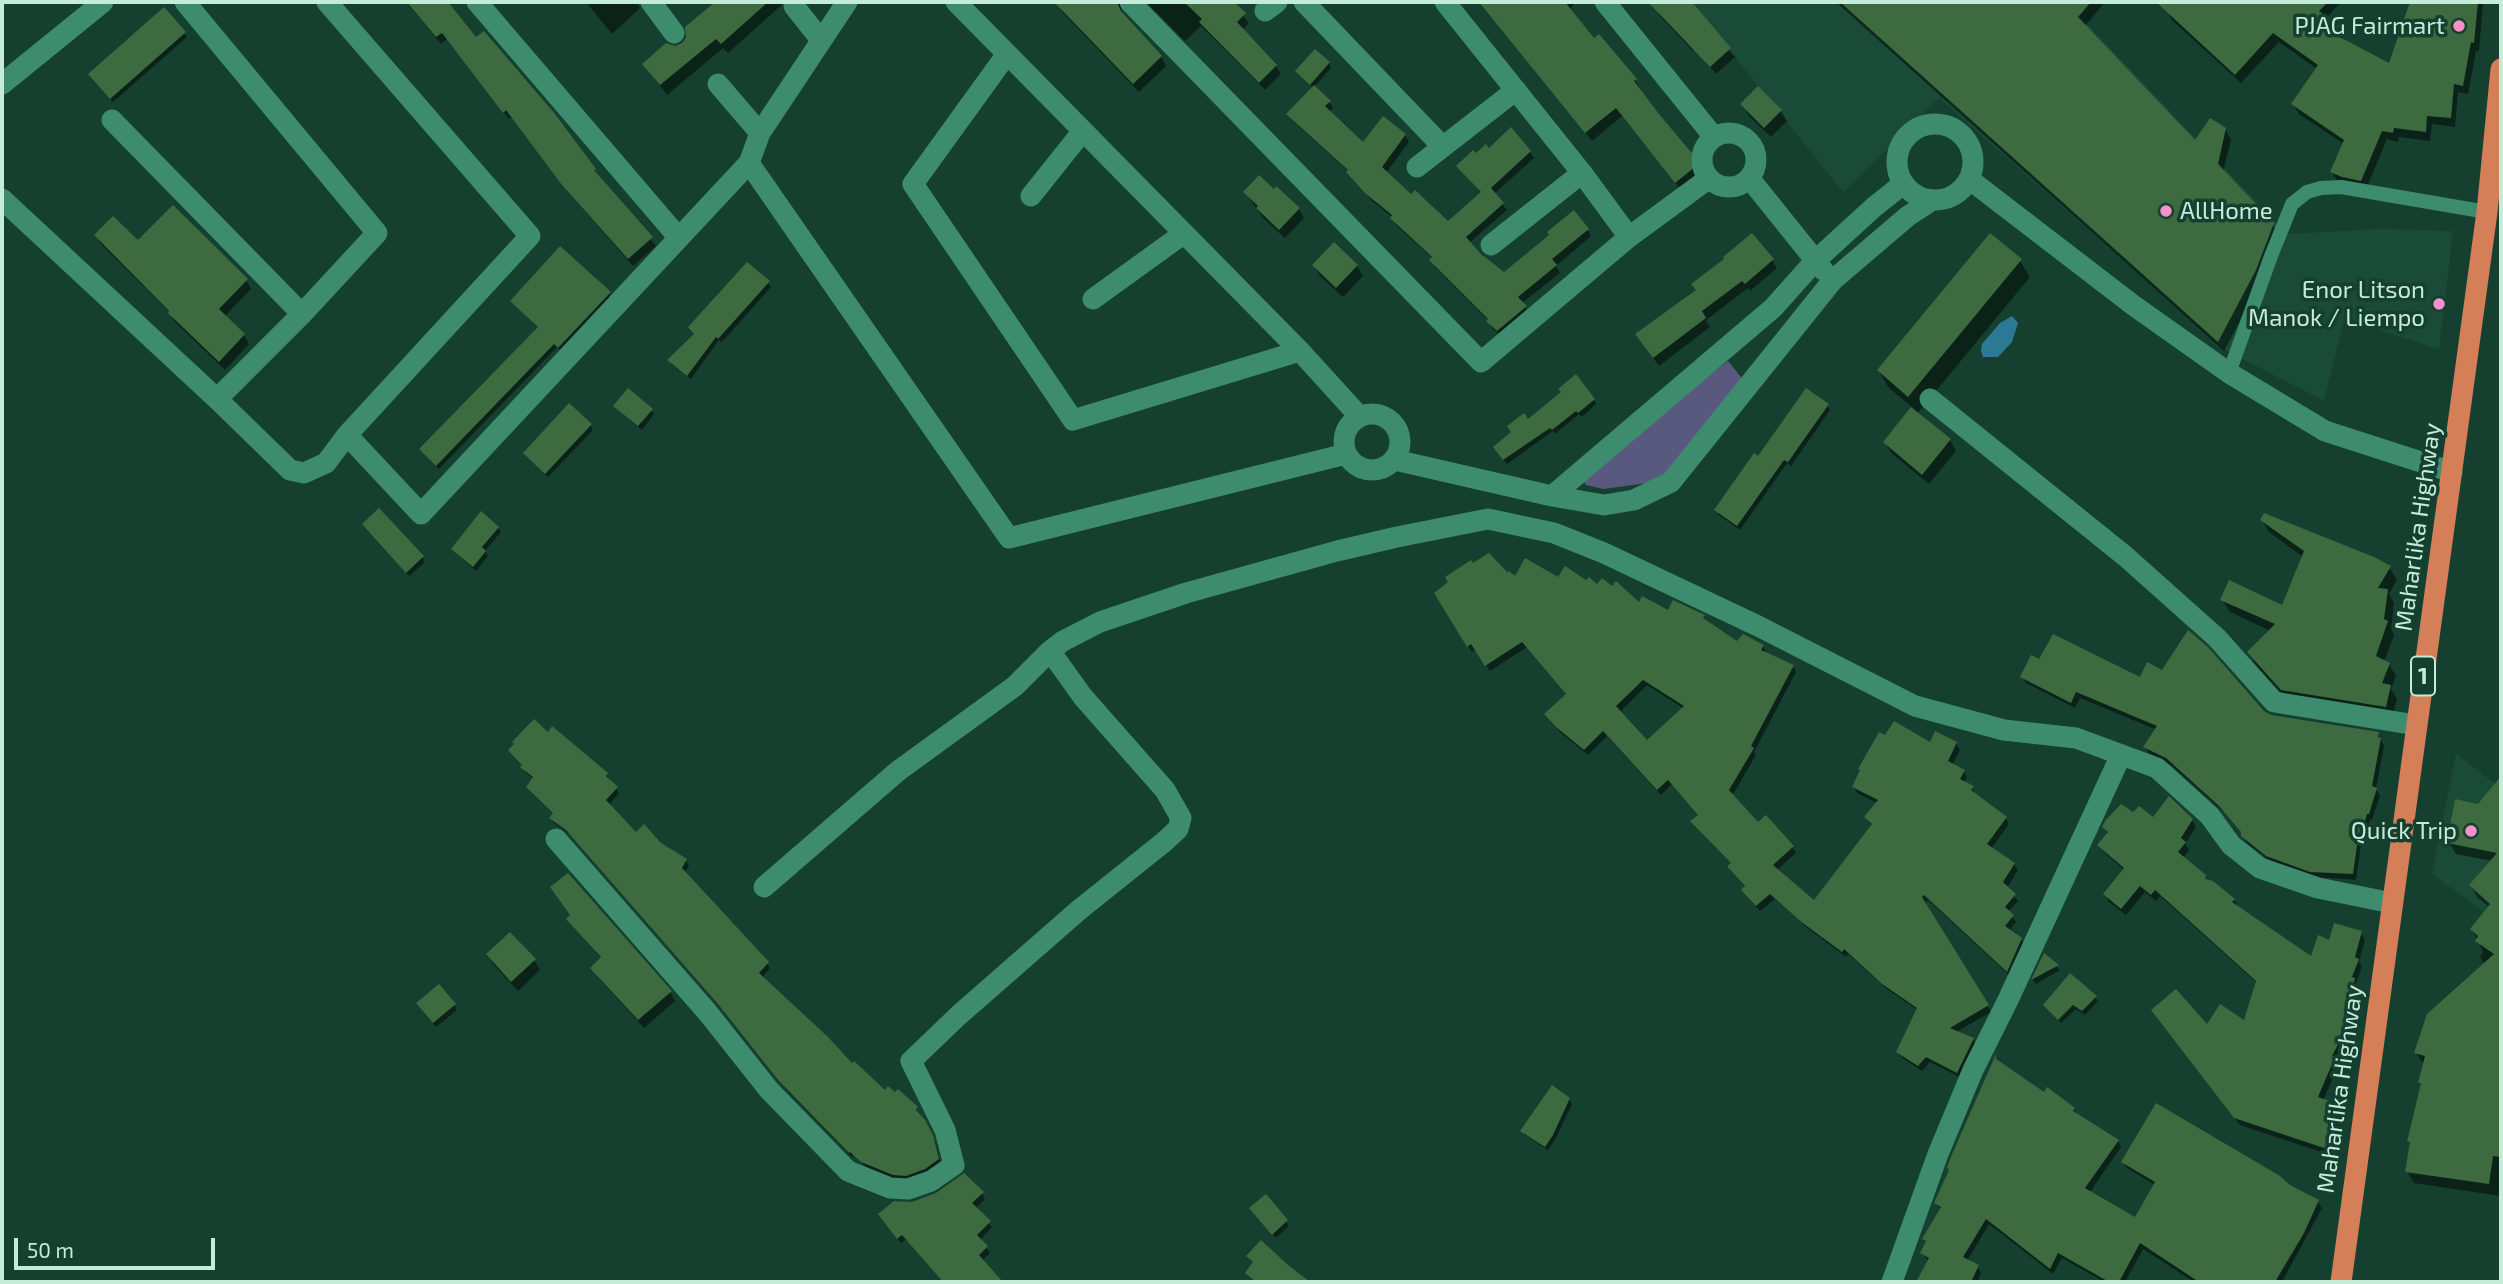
<!DOCTYPE html>
<style>
body{margin:0}
#map{position:relative;width:2503px;height:1284px;overflow:hidden;background:#154030;font-family:"Exo 2",sans-serif}
canvas{display:block}
.frame{position:absolute;inset:0;border:4px solid #c5ebd9;pointer-events:none}
.scale{position:absolute;left:14px;top:1238px;width:201px;height:32px;box-sizing:border-box;border:4px solid #c5ebd9;border-top:0;padding-left:9px;font-size:21px;line-height:24px;white-space:nowrap;color:#c5ebd9;-webkit-text-stroke:5px #154030;paint-order:stroke}
</style>
<div id="map">
<canvas width="2503" height="1284"></canvas>
<div class="frame"></div>
<div class="scale">50 m</div>
</div>
<script>
const c = document.querySelector('canvas').getContext('2d');
c.lineJoin = 'round';
function fillPath(path, color) { c.fillStyle = color; c.fill(path, 'evenodd'); }
const shape = rows => new Path2D(rows.map(r => 'M' + r).join(''));
function strokePath(path, color, width, dash) { c.strokeStyle = color; c.lineWidth = width; c.lineCap = dash ? 'butt' : 'round'; c.setLineDash(dash || []); c.stroke(path); }
function write(font, color, halo, rows, align = 'center') {
  c.font = font + ' "Exo 2",sans-serif'; c.lineWidth = 7; c.setLineDash([]); c.textBaseline = 'middle'; c.strokeStyle = halo; c.fillStyle = color; for (const [text, x, y, turn = 0] of rows) {
    c.save(); c.translate(x, y); c.rotate((+turn || 0) * Math.PI / 180); c.textAlign = isNaN(turn) ? turn : align; if (halo) c.strokeText(text, 0, 0); c.fillText(text, 0, 0); c.restore();
  }
}
fillPath(shape([
 [1691,2,2066,2,2287,234,2380,229,2453,231,2439,349,2344,319,2324,401,2225,350,1939,98,1843,192],
 [2456,754,2501,788,2501,924,2432,874]
]), '#1a4b38');
fillPath(shape([
 [1728,361,1745,382,1670,473,1648,483,1603,489,1586,485,1582,478,1585,471]
]), '#59587f');
fillPath(shape([
 [2012,316,2018,323,2012,342,1998,357,1983,357,1981,351,1982,344,2000,323]
]), '#2b7994');
fillPath(shape([
 [407,2,445,2,476,40,553,115,599,179,656,246,633,266,569,193,512,117,509,119,447,39,441,44],
 [586,2,637,2,640,8,612,34],
 [717,2,785,2,728,53,723,48,667,95,644,64,683,45,688,38,687,28],
 [1060,2,1125,2,1121,9,1123,16,1161,57,1166,66,1139,92,1063,13,1058,4],
 [1146,2,1231,2,1249,23,1242,30,1276,66,1281,74,1265,90,1201,26,1185,41],
 [1481,2,1518,2,1525,11,1534,2,1573,2,1574,4,1569,10,1593,41,1635,80,1641,90,1639,91,1704,174,1682,191,1622,116,1592,141],
 [1656,2,1690,2,1735,57,1716,74,1695,49,1693,51,1661,17,1656,9,1659,6],
 [1836,2,2105,2,2085,26,2195,143,2225,129,2231,140,2223,172,2272,224,2279,235,2261,281,2224,351],
 [2163,2,2341,2,2326,18,2339,27,2344,36,2342,40,2390,65,2410,5,2406,2,2483,2,2479,51,2476,51,2468,94,2458,92,2455,127,2432,124,2430,141,2399,137,2398,142,2387,139,2366,189,2337,181,2332,172,2344,144,2299,114,2293,104,2317,69,2279,42,2241,83,2172,20,2167,10,2169,8],
 [184,33,187,37,113,102,93,79],
 [1329,63,1331,68,1314,87,1329,102,1333,108,1329,112,1363,145,1405,135,1409,142,1386,173,1411,197,1448,224,1482,194,1458,166,1489,151,1530,152,1534,158,1494,194,1507,210,1469,243,1504,275,1588,230,1591,236,1556,266,1560,273,1522,303,1530,313,1502,337,1492,328,1489,321,1435,267,1433,259,1396,225,1393,218,1371,200,1348,171,1292,120,1289,114,1313,88,1297,71],
 [1742,104,1781,111,1787,121,1771,137,1748,115],
 [1245,192,1299,209,1304,218,1285,238,1263,218],
 [96,235,246,280,251,289,224,317,244,335,249,344,225,370,175,322,169,312,101,244],
 [1772,260,1777,268,1750,291,1748,288,1706,320,1710,327,1659,366,1642,343,1697,291],
 [2020,261,2030,277,1917,414,1950,440,1956,451,1929,484,1891,453,1885,442,1913,408,1888,387,1879,371],
 [1314,265,1357,266,1363,276,1343,297,1320,276],
 [768,283,771,287,722,342,719,340,691,379,672,365,670,361],
 [609,293,612,298,562,351,557,347,439,469,424,454,421,450,539,328,512,301],
 [1594,400,1596,404,1582,417,1579,414,1555,434,1553,431,1507,464,1498,452,1513,433,1527,422],
 [615,406,651,410,654,414,642,430],
 [1828,406,1830,410,1791,466,1787,463,1740,530,1719,515,1716,510,1759,458],
 [590,425,593,430,548,477,525,453],
 [2262,520,2389,567,2397,580,2389,594,2394,603,2391,629,2394,635,2384,662,2389,664,2396,676,2391,689,2397,699,2392,719,2290,702,2256,665,2249,652,2271,631,2230,612,2222,599,2283,607,2303,557,2269,532],
 [364,525,422,557,425,562,409,576],
 [498,528,501,532,485,551,488,556,476,571,453,550],
 [1507,576,1515,579,1559,579,1597,587,1640,605,1668,612,1703,617,1707,622,1737,644,1763,646,1766,652,1765,654,1793,666,1796,672,1754,752,1756,755,1732,796,1758,825,1792,847,1796,853,1777,870,1814,903,1872,826,1866,817,1877,803,1857,793,1854,787,1931,744,1956,744,1960,750,1952,765,1963,771,1967,777,1964,783,1972,788,1975,795,2006,818,2009,824,1991,849,2014,864,2018,870,2007,888,2018,901,2008,912,2016,922,2009,931,2021,939,2024,945,2010,976,1928,900,1924,904,1991,1012,1956,1032,1973,1039,1976,1045,1961,1078,1930,1062,1922,1071,1902,1058,1898,1052,1918,1010,1888,990,1848,954,1846,957,1806,927,1775,899,1760,911,1747,896,1743,890,1746,888,1729,866,1732,864,1696,827,1693,821,1699,816,1672,784,1661,795,1607,736,1588,755,1561,733,1550,721,1567,695,1527,647,1490,671,1476,648,1472,652,1436,593],
 [1647,685,1683,708,1647,742,1620,712],
 [2040,661,2140,679,2263,712,2270,716,2378,734,2384,746,2376,789,2380,796,2372,820,2370,819,2366,838,2362,837,2356,880,2315,877,2272,862,2246,842,2243,834,2225,813,2171,765,2149,753,2145,747,2157,730,2080,698,2075,708,2026,683,2022,677],
 [548,735,606,774,619,793,609,805,636,834,660,844,686,861,689,866,684,873,767,963,770,968,762,978,852,1066,885,1093,917,1108,918,1115,935,1142,941,1165,910,1180,897,1180,866,1167,854,1155,852,1157,784,1087,723,1010,571,835,554,823,551,818,554,814,531,792,528,787,534,779,525,772,523,766,510,751],
 [2495,786,2501,791,2501,1196,2414,1183,2407,1171,2411,1145,2409,1142,2422,1086,2420,1082,2424,1065,2416,1053,2485,965,2480,957,2483,952,2472,929,2489,907,2477,897,2471,885,2492,861,2456,854,2449,843],
 [2134,814,2153,820,2192,820,2196,827,2185,844,2189,850,2183,858,2207,881,2234,900,2239,908,2312,959,2330,942,2361,933,2365,940,2359,962,2362,967,2356,983,2358,987,2347,1041,2336,1063,2338,1066,2323,1101,2340,1107,2344,1114,2331,1155,2240,1125,2157,1018,2207,1027,2245,1023,2257,983,2160,896,2156,901,2145,892,2126,915,2109,902,2105,894,2124,870,2104,852,2099,845,2108,834,2104,827],
 [568,919,670,992,675,1001,644,1028,598,977,593,968,602,959],
 [488,955,534,960,540,970,518,991,494,965],
 [2045,956,2060,970,2036,984,2033,980],
 [2095,997,2098,1001,2085,1015,2076,1009,2061,1023,2045,1006],
 [454,1005,457,1010,436,1027,421,1008],
 [1996,1058,1998,1062,2044,1094,2074,1109,2077,1115,2118,1141,2121,1147,2090,1192,2136,1220,2155,1185,2127,1168,2123,1162,2289,1187,2318,1202,2322,1208,2283,1280,2285,1282,2194,1282,2143,1249,2125,1282,2100,1282,2101,1280,2062,1258,2053,1274,1989,1224,1967,1261,1978,1267,1981,1273,1977,1282,1922,1282,1929,1261,1922,1253,1927,1244,1924,1239,1941,1210,1936,1203],
 [1569,1099,1572,1104,1555,1140,1548,1150,1525,1135,1522,1131],
 [982,1193,985,1199,975,1209,992,1227,980,1240,990,1253,982,1261,997,1280,995,1282,943,1282,906,1239,901,1243,884,1220,912,1203],
 [1266,1196,1289,1226,1276,1238,1254,1213]
]), '#0007');
fillPath(shape([
 [407,2,448,2,476,37,484,31,555,114,596,169,594,170,653,237,628,259,562,185,506,110,503,113,442,33,436,37],
 [715,2,768,2,721,44,716,39,660,85,642,64,666,43,675,46,682,43,686,38,685,27],
 [1054,2,1117,2,1121,11,1162,56,1133,84],
 [1184,2,1234,2,1246,13,1237,22,1277,65,1259,83,1199,22,1202,19],
 [1479,2,1565,2,1594,38,1599,34,1637,79,1634,81,1659,114,1700,163,1675,183,1616,108,1585,133],
 [1648,2,1692,2,1731,48,1710,67],
 [1840,2,2091,2,2078,17,2195,140,2210,118,2226,128,2218,164,2274,223,2256,270,2218,342],
 [2156,2,2328,2,2319,11,2340,26,2334,34,2389,63,2410,2,2478,2,2474,43,2471,42,2463,86,2454,84,2451,118,2427,116,2426,132,2394,128,2393,133,2382,131,2361,181,2342,177,2330,172,2344,140,2291,104,2318,65,2273,33,2235,75],
 [164,7,186,32,110,99,88,74],
 [1315,49,1330,62,1310,85,1295,71],
 [1314,85,1331,101,1325,106,1363,142,1383,116,1406,134,1382,167,1411,194,1415,190,1448,221,1481,192,1456,166,1473,150,1476,153,1486,144,1489,148,1511,127,1531,151,1491,188,1504,203,1466,237,1481,254,1504,272,1549,235,1547,232,1574,210,1589,229,1552,259,1557,265,1518,297,1527,306,1497,331,1486,321,1488,319,1429,260,1432,257,1390,218,1392,215,1366,194,1346,172,1348,170,1286,114],
 [1758,86,1782,110,1764,128,1740,104],
 [1259,175,1274,189,1276,186,1300,208,1279,230,1256,208,1258,206,1243,192],
 [173,205,248,279,219,309,245,334,219,362,168,313,169,311,94,235,113,216,138,240],
 [1752,233,1774,259,1745,284,1742,281,1702,311,1706,318,1653,358,1635,334,1696,290,1691,284,1724,259,1723,257],
 [1990,233,2022,259,1908,397,1877,370],
 [1334,242,1358,265,1336,288,1312,265],
 [560,246,611,292,558,348,554,344,436,466,419,449,538,327,510,301],
 [747,262,770,281,718,339,716,337,687,376,667,360,694,334,688,327],
 [1576,374,1595,399,1578,413,1576,411,1552,430,1550,428,1503,460,1493,447,1511,432,1507,426,1524,413,1528,419,1561,392,1558,389],
 [628,388,653,409,638,426,613,406],
 [1806,388,1829,404,1788,462,1784,460,1737,526,1714,510,1754,453,1758,456],
 [569,403,592,424,545,474,523,453],
 [1911,407,1951,439,1922,475,1883,442],
 [379,508,424,556,406,573,362,524],
 [481,511,499,527,482,547,486,551,473,567,451,549],
 [2264,513,2374,557,2391,566,2378,588,2388,589,2384,619,2388,621,2376,656,2390,663,2382,683,2391,685,2386,707,2281,690,2247,652,2275,624,2220,600,2229,580,2282,605,2304,551,2260,520],
 [1489,553,1508,573,1509,571,1515,576,1525,558,1558,577,1565,566,1586,580,1589,577,1597,584,1602,578,1612,586,1616,581,1639,602,1642,596,1668,610,1673,600,1705,615,1703,618,1737,641,1743,634,1764,645,1761,650,1794,665,1751,746,1754,748,1729,790,1758,822,1766,815,1794,846,1773,865,1814,900,1872,824,1864,817,1878,800,1852,787,1860,770,1858,769,1879,732,1885,735,1894,721,1930,742,1935,731,1957,742,1948,761,1965,770,1960,779,1974,786,1971,790,2007,817,1987,844,2015,863,2003,882,2016,894,2005,907,2014,915,2005,926,2022,938,2007,972,1924,895,1922,897,1989,1005,1950,1028,1974,1038,1957,1073,1926,1057,1918,1066,1896,1052,1917,1008,1882,984,1844,949,1842,952,1800,921,1770,894,1756,906,1741,890,1745,886,1727,866,1731,863,1690,821,1698,815,1668,780,1657,790,1603,731,1584,750,1556,727,1544,714,1566,694,1522,642,1485,666,1471,644,1467,647,1434,593,1448,582,1445,577,1471,560,1473,563],
 [1643,680,1684,706,1647,740,1616,706],
 [2188,630,2208,647,2264,711,2271,715,2379,732,2378,737,2381,738,2372,786,2377,788,2369,814,2367,814,2362,832,2359,832,2353,874,2310,872,2266,856,2241,836,2241,832,2219,806,2166,758,2143,747,2157,726,2076,692,2071,703,2020,677,2031,655,2039,659,2053,634,2140,677,2147,662,2162,670],
 [534,719,548,732,552,726,608,773,606,776,618,787,606,800,636,832,644,824,661,843,687,859,682,868,769,962,759,973,828,1037,852,1063,854,1061,885,1090,888,1086,895,1092,898,1089,918,1107,916,1110,925,1120,933,1135,939,1159,925,1169,906,1176,893,1175,861,1162,850,1152,849,1153,779,1081,718,1004,566,830,549,818,553,813,526,787,533,777,520,767,522,765,508,750,514,744,512,742],
 [2501,776,2501,1157,2493,1156,2489,1184,2405,1172,2410,1142,2407,1142,2421,1083,2418,1083,2425,1056,2414,1053,2427,1014,2494,954,2475,941,2478,936,2470,929,2490,904,2469,885,2497,853,2447,843,2455,799,2478,804],
 [2169,796,2193,819,2181,838,2186,842,2178,852,2206,875,2205,879,2213,881,2235,899,2232,902,2311,956,2318,935,2329,940,2334,923,2362,931,2355,957,2359,959,2352,977,2355,978,2344,1033,2332,1056,2335,1057,2318,1097,2341,1105,2327,1149,2234,1118,2151,1010,2176,989,2207,1024,2220,1004,2244,1020,2256,981,2155,890,2151,895,2140,886,2121,909,2103,894,2124,868,2097,845,2108,832,2102,827,2105,821,2121,804,2133,812,2139,806,2153,817],
 [568,873,672,991,638,1020,590,968,601,957,566,919,570,915,550,887],
 [510,932,536,959,511,982,486,954],
 [2044,953,2059,965,2031,980],
 [2070,973,2097,996,2082,1011,2073,1005,2058,1020,2043,1005],
 [439,984,456,1004,433,1023,416,1003],
 [1996,1054,1996,1059,2044,1092,2047,1087,2075,1108,2073,1111,2119,1140,2085,1188,2135,1217,2155,1182,2121,1162,2156,1103,2280,1176,2290,1185,2319,1200,2304,1233,2275,1282,2199,1282,2140,1243,2119,1282,2109,1282,2058,1253,2050,1269,1986,1219,1963,1257,1979,1265,1971,1282,1916,1282,1929,1258,1920,1253,1926,1241,1922,1239,1941,1207,1934,1203,1949,1170,1947,1168,1950,1159],
 [1552,1085,1570,1098,1553,1135,1545,1147,1520,1131],
 [964,1173,984,1192,972,1203,991,1221,977,1235,988,1246,979,1255,1003,1282,943,1282,902,1235,897,1239,878,1214,894,1201,912,1202,936,1193],
 [1266,1194,1288,1220,1272,1235,1249,1208],
 [1261,1240,1288,1265,1310,1282,1256,1282,1245,1273,1253,1262,1246,1256]
]), '#3d6b3f');
strokePath(shape([
 [2229,373,2271,256,2292,204,2307,192,2321,188,2341,187,2487,212]
]), '#3d8c6d', 14);
strokePath(shape([
 [185,2,377,233,302,314,217,399],
 [477,2,679,238],
 [651,2,674,33],
 [956,2,1300,351,1359,416],
 [1130,2,1481,362,1629,237,1708,179],
 [1304,2,1443,147],
 [1445,2,1582,173,1629,237],
 [1605,2,1714,137],
 [794,6,821,40],
 [1265,11,1277,2],
 [1007,54,913,184,1073,420,1300,351],
 [2,84,103,2],
 [718,84,760,133],
 [112,120,302,314],
 '1897 162a38 38 0 1 1 76 0a38 38 0 1 1-76 0Z',
 '1702 160a27 27 0 1 1 54 0a27 27 0 1 1-54 0Z',
 [749,163,1009,538,1346,454],
 [1417,167,1516,90],
 [1750,179,1823,270],
 [1969,179,2133,305,2229,373,2325,431,2452,472],
 [1031,196,1082,132],
 [2,199,217,399,290,470,304,473,326,463,347,435,530,236,327,2],
 [1491,245,1582,173],
 [1093,299,1183,234],
 [1930,399,2125,556,2217,638,2274,702,2416,725],
 '1344 442a28 28 0 1 1 56 0a28 28 0 1 1-56 0Z',
 [347,435,421,514,749,163,760,133,847,2],
 [1395,460,1552,496,1604,505,1634,500,1671,482,1833,280,1908,216,1931,201],
 [1552,496,1773,308,1815,261,1874,207,1903,184],
 [556,839,708,1013,769,1090,848,1171,890,1188,908,1189,931,1181,954,1165,945,1130,911,1061,959,1015,1079,910,1164,842,1178,829,1181,818,1165,790,1083,697,1050,651,1063,641,1100,622,1186,593,1337,551,1397,537,1488,519,1554,533,1604,553,1758,626,1915,706,2004,730,2076,738,2157,768,2210,816,2231,845,2260,868,2318,888,2392,903],
 [764,887,898,771,1015,686,1050,651],
 [1892,1282,1938,1154,1973,1070,2008,1000,2121,755]
]), '#3d8c6d', 21);
strokePath(shape([
 [2341,1282,2487,212,2501,69]
]), '#d47f58', 21);
for (const [x, y, r, color] of [
 [2459,26,7,"#f890cc"],
 [2166,211,7,"#f890cc"],
 [2439,304,7,"#f890cc"],
 [2471,831,7,"#f890cc"]
]) { const dot = new Path2D(); dot.arc(x, y, r, 0, 2 * Math.PI); c.fillStyle = color; c.fill(dot); strokePath(dot, '#154030', 2.5); }
for (const [x, y, w] of [
 [2423,676,24]
]) { const box = new Path2D(); box.roundRect(x - w / 2, y - 19.5, w, 39, 5); c.fillStyle = '#154030'; c.fill(box); strokePath(box, '#c5ebd9', 2); }
write('bold 23px', '#c5ebd9', null, [
 ["1",2423,676]
]);
write('24px', '#c5ebd9', '#154030', [
 ["PJAG Fairmart",2445,26],
 ["AllHome",2180,211,"left"],
 ["Enor Litson",2425,290],
 ["Manok / Liempo",2425,318],
 ["Quick Trip",2457,831]
], 'right');
write('24px', '#c5ebd9', '#154030', [
 ["Maharlika Highway",2418,527,-82],
 ["Maharlika Highway",2340,1089,-82]
]);
</script>
